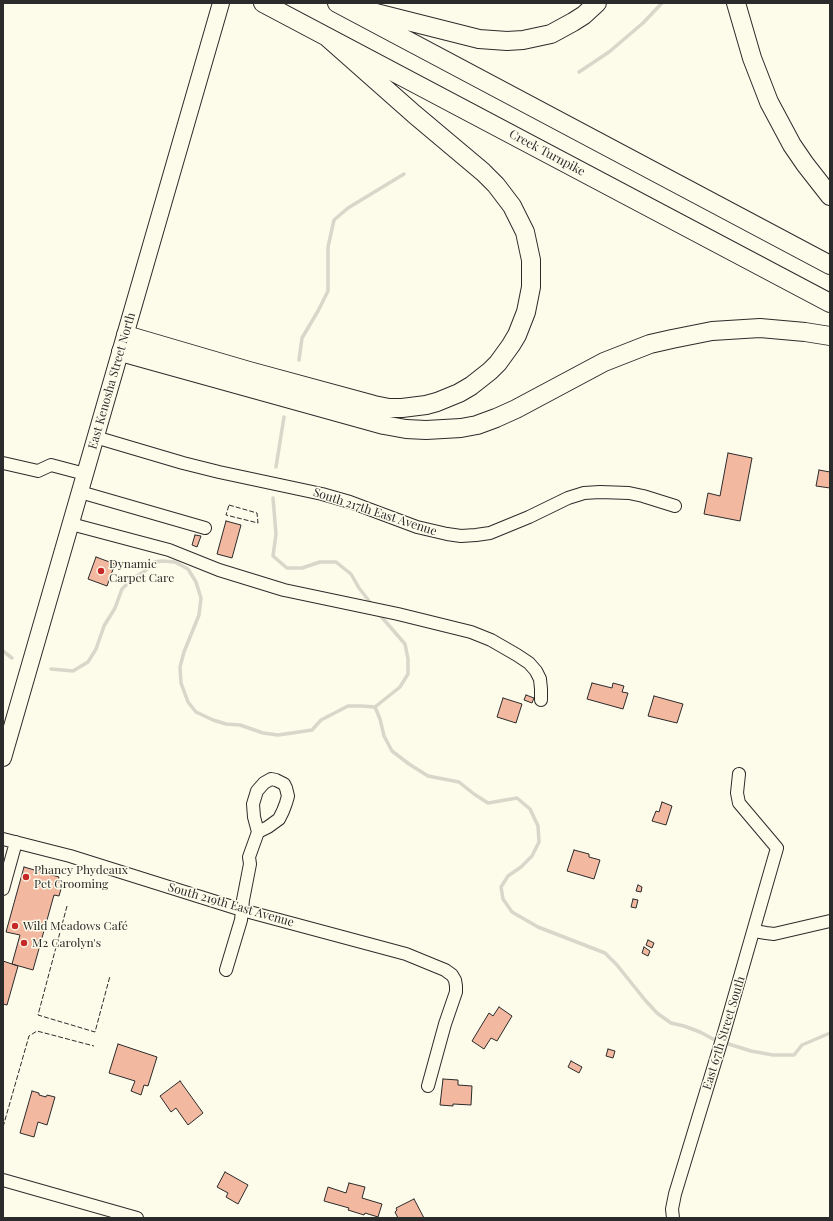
<!DOCTYPE html>
<meta charset="utf-8">
<style>
body{margin:0}
#map{position:relative;width:833px;height:1221px;overflow:hidden;background:#fdfbea;font-family:"Playfair Display",serif}
canvas{display:block}
.frame{position:absolute;inset:0;border:4px solid #2b2b2b;pointer-events:none}
</style>
<div id="map">
<canvas width="833" height="1221"></canvas>
<div class="frame"></div>
</div>
<script>
const c = document.querySelector('canvas').getContext('2d');
c.lineJoin = 'round';
const shape = rows => new Path2D(rows.map(r => 'M' + r).join(''));
function strokePath(path, color, width, dash) { c.strokeStyle = color; c.lineWidth = width; c.lineCap = dash ? 'butt' : 'round'; c.setLineDash(dash || []); c.stroke(path); }
function fillPath(path, color) { c.fillStyle = color; c.fill(path, 'evenodd'); }
function write(font, color, halo, rows, align = 'center') {
  c.font = font + ' "Playfair Display",serif'; c.lineWidth = 3; c.setLineDash([]); c.textBaseline = 'middle'; c.strokeStyle = halo; c.fillStyle = color; for (const [text, x, y, turn = 0] of rows) {
    c.save(); c.translate(x, y); c.rotate((+turn || 0) * Math.PI / 180); c.textAlign = isNaN(turn) ? turn : align; if (halo) c.strokeText(text, 0, 0); c.fillText(text, 0, 0); c.restore();
  }
}
strokePath(shape([
 [579,72,609,52,643,23,662,3],
 [299,360,302,338,318,311,328,291,328,247,334,220,348,208,404,174],
 [276,467,284,417],
 [273,498,276,534,273,556,287,568,302,568,320,562,336,562,351,574,359,588,373,606],
 [3,651,12,658],
 [51,669,73,671,88,662,96,649,104,626,115,608,122,589,132,579,145,571,154,562,162,561,175,562,188,569,196,582,201,598,199,615,184,652,180,667,181,683,188,702,196,712,213,720,226,724,240,725,263,733,278,735,292,733,312,730,321,720,348,706,361,706,375,707,400,687,408,674,408,659,405,644,379,614],
 [375,707,380,719,384,736,392,751,409,764,428,776,459,782,474,794,488,803,517,798,530,809,538,826,539,842,532,856,521,867,508,876,501,887,503,899,512,912,538,927,605,953,617,965,645,1000,657,1013,671,1023,684,1026,700,1032,713,1039,735,1046,751,1051,773,1055,794,1055,802,1045,830,1033]
]), '#d8d7c9', 3.5);
const building = shape([
 [728,453,752,458,740,521,704,514,708,493,720,496,728,453],
 [819,470,830,472,830,488,816,486,819,470],
 [226,521,241,525,232,558,217,554,226,521],
 [195,535,201,536,197,547,192,545,195,535],
 [96,557,115,564,107,586,88,579,96,557],
 [592,683,612,688,613,683,624,686,622,692,628,693,623,709,587,699,592,683],
 [526,695,534,698,532,703,524,700,526,695],
 [654,696,683,704,677,723,648,716,654,696],
 [503,698,522,704,516,723,497,717,503,698],
 [662,802,672,806,666,825,652,821,656,811,659,812,662,802],
 [574,850,589,854,589,857,600,860,594,879,567,871,574,850],
 [24,867,59,877,58,881,63,882,59,896,54,895,33,970,12,964,20,935,6,932,24,867],
 [638,885,642,887,641,892,636,891,638,885],
 [633,899,638,900,636,908,631,907,633,899],
 [648,940,654,943,652,948,646,945,648,940],
 [644,947,650,951,648,956,642,953,644,947],
 [3,961,18,966,7,1005,3,1004,3,961],
 [499,1007,512,1016,497,1041,491,1038,484,1049,472,1041,489,1013,493,1016,499,1007],
 [118,1044,157,1057,148,1086,144,1085,141,1095,131,1091,135,1081,109,1073,118,1044],
 [608,1049,615,1051,613,1058,606,1056,608,1049],
 [571,1061,582,1067,579,1073,568,1067,571,1061],
 [443,1079,458,1080,458,1085,472,1086,471,1105,453,1104,453,1106,440,1105,443,1079],
 [180,1081,203,1113,188,1125,176,1108,171,1112,160,1096,180,1081],
 [32,1091,39,1093,39,1095,46,1097,47,1095,55,1097,47,1125,38,1122,34,1137,20,1133,32,1091],
 [225,1172,248,1185,238,1204,226,1197,228,1193,217,1187,225,1172],
 [349,1183,365,1187,362,1198,382,1204,378,1217,365,1213,364,1215,348,1210,349,1208,324,1201,328,1187,346,1193,349,1183],
 [414,1199,424,1218,398,1218,395,1212,397,1210,396,1208,414,1199]
]);
fillPath(building, '#f2b8a0');
strokePath(building, '#2b2b2b', 1);
const minor = shape([
 [95,437,183,463,219,472,322,494,350,502,417,527,447,534,461,536,476,535,490,533,529,517,568,498,584,493,600,492,629,493,643,496,675,506],
 [3,463,38,471,51,465,85,474],
 [80,492,205,528],
 [71,524,169,550,219,570,284,590,398,614,471,632,491,640,517,655,529,663,536,671,540,679,541,689,541,700],
 [3,839,70,856,242,910,406,954,445,970,452,975,455,980,456,986,456,992,445,1024,428,1086],
 [3,889,16,842],
 [754,931,766,933,774,934,830,921],
 [226,970,241,920,243,900,250,864,249,857,258,832,268,827,279,819,283,811,286,803,288,796,286,788,284,784,276,780,271,779,264,783,257,791,253,804,254,817,258,832],
 [3,1180,137,1218],
 [673,1218,672,1209,675,1194,723,1036,777,848,739,803,737,793,739,774]
]);
const major = shape([
 [3,758,221,3]
]);
const highway = shape([
 [263,3,830,303],
 [337,3,830,265],
 [736,3,752,58,769,102,792,145,805,164,830,196],
 [364,10,479,39,507,41,523,40,551,34,573,22,584,15,597,3],
 [126,335,249,371,374,405,389,408,402,408,426,405,437,402,459,393,471,386,490,371,498,363,511,345,517,335,526,312,531,287,531,260,525,232,512,206,496,185,483,172,414,114,327,37],
 [121,352,384,425,406,429,426,430,461,428,477,425,496,418,516,409,604,362,650,344,672,339,712,331,760,328,805,332,830,336]
]);
strokePath(minor, '#2b2b2b', 14);
strokePath(major, '#2b2b2b', 18);
strokePath(highway, '#2b2b2b', 20);
strokePath(minor, '#fdfbea', 12);
strokePath(major, '#fdfbea', 16);
strokePath(highway, '#fdfbea', 18);
strokePath(shape([
 [229,505,257,513,258,523,226,515,229,505],
 [67,906,38,1015,95,1032,110,976],
 [3,1127,29,1036,37,1031,94,1046]
]), '#2b2b2b', 1, [5, 2]);
for (const [x, y, r, color] of [
 [101,571,4,"#c62828"],
 [26,877,4,"#c62828"],
 [15,926,4,"#c62828"],
 [24,943,4,"#c62828"]
]) { const dot = new Path2D(); dot.arc(x, y, r, 0, 2 * Math.PI); c.fillStyle = color; c.fill(dot); strokePath(dot, '#fdfbea', 1.5); }
write('12px', '#2b2b2b', '#fdfbea', [
 ["Creek Turnpike",547,153,28],
 ["East Kenosha Street North",112,381,-74],
 ["South 217th East Avenue",375,512,18],
 ["South 219th East Avenue",231,905,16],
 ["East 67th Street South",724,1033,-73]
]);
write('12px', '#2b2b2b', '#fdfbea', [
 ["Dynamic",109,564],
 ["Carpet Care",109,578],
 ["Phancy Phydeaux",34,870],
 ["Pet Grooming",34,884],
 ["Wild Meadows Café",23,926],
 ["M2 Carolyn's",32,943]
], 'left');
</script>
